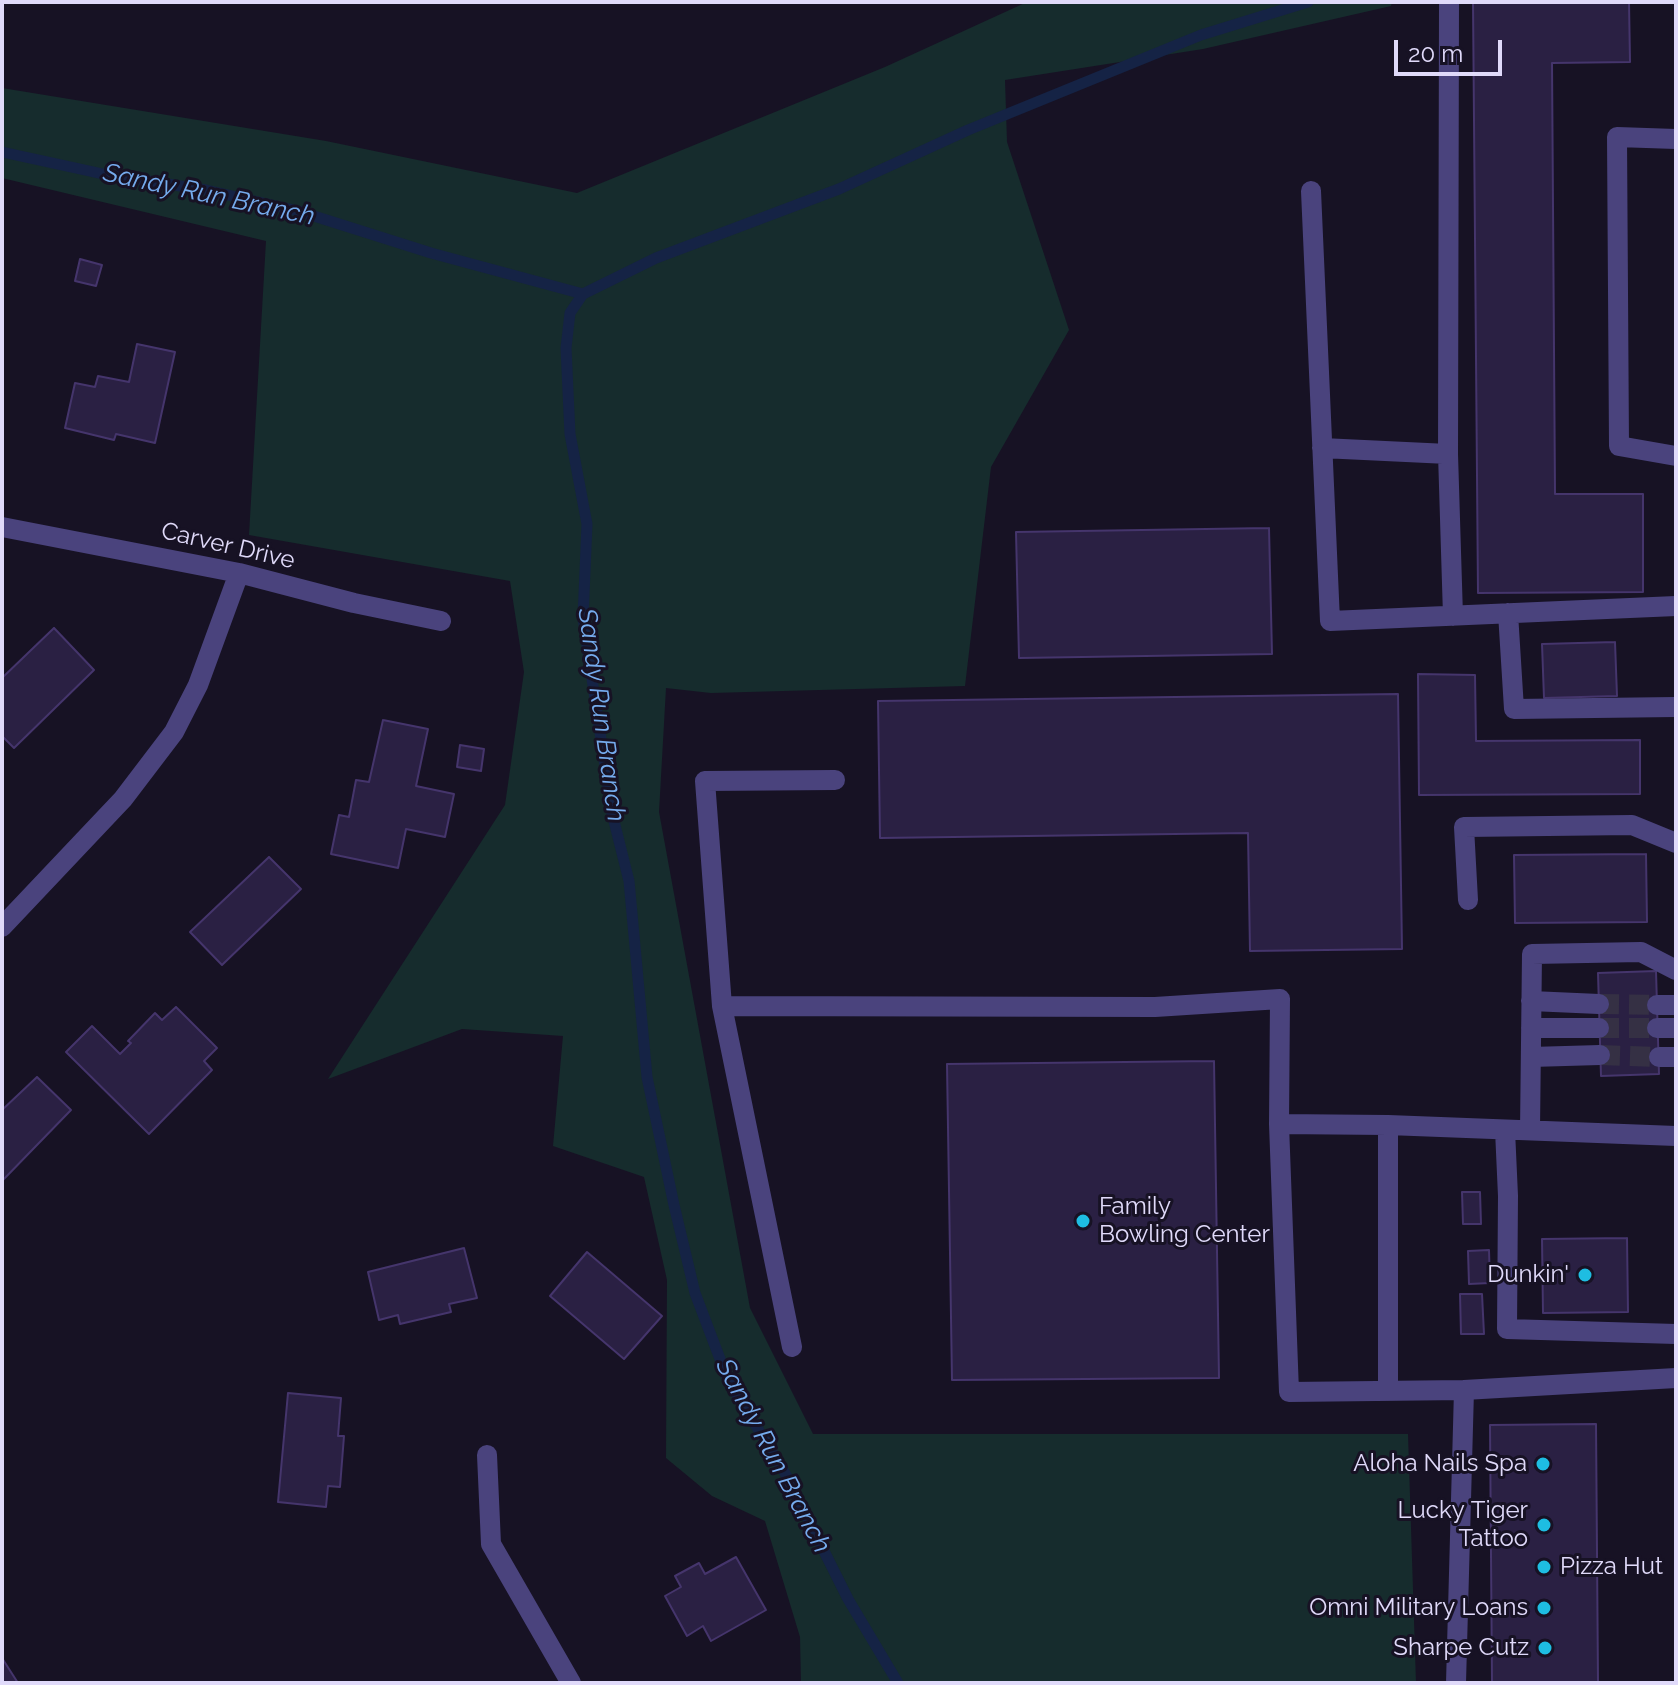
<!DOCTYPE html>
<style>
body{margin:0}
#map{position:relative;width:1678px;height:1685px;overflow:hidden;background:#171224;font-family:Raleway,sans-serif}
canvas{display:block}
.frame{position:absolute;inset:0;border:4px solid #e0dafa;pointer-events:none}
.scale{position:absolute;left:1394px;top:40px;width:108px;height:36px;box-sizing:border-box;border:4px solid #e0dafa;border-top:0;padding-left:10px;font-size:24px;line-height:28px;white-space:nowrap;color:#e0dafa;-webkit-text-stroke:6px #171224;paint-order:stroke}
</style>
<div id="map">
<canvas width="1678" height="1685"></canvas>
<div class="frame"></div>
<div class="scale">20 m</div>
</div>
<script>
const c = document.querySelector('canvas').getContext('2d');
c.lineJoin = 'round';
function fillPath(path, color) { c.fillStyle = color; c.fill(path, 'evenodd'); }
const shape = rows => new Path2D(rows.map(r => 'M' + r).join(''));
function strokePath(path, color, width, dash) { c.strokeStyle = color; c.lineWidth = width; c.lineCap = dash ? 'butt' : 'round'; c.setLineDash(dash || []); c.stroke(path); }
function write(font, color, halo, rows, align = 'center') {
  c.font = font + ' Raleway,sans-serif'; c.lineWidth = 6; c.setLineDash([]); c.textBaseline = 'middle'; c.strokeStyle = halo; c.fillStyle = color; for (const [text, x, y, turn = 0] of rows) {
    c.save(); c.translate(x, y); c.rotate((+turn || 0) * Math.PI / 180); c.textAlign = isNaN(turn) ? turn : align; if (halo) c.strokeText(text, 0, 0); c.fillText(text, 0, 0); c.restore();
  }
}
fillPath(shape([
 [1027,2,1392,2,1391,6,1203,49,1005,80,1007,142,1069,330,991,467,965,686,711,693,666,688,659,812,750,1308,813,1434,1408,1434,1416,1683,801,1683,800,1637,765,1521,712,1496,666,1458,667,1280,644,1177,553,1146,563,1036,462,1029,328,1079,505,805,524,672,510,581,249,535,266,241,2,178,2,88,326,141,577,193,885,67]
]), '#162c2d');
strokePath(shape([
 [2,152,103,174,206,190,298,211,431,253,583,294],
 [898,1683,848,1599,786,1475,728,1380,695,1293,674,1205,647,1077,629,881,612,813,583,618,587,524,570,434,566,348,570,313,583,294,656,258,839,189,968,130,1201,35,1308,2]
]), '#152345', 11);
const building = shape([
 [1473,2,1629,2,1630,62,1552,63,1555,494,1643,494,1643,592,1478,593,1473,2],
 [80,259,102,265,96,286,75,281,80,259],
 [137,344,175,352,155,443,116,434,114,440,65,428,75,383,95,387,98,376,129,382,137,344],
 [1269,528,1272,654,1019,658,1016,532,1269,528],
 [54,628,94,670,14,748,2,736,2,678,54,628],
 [1615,642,1617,696,1544,698,1542,644,1615,642],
 [1418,674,1475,675,1476,741,1640,740,1640,794,1419,795,1418,674],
 [1398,694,1402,949,1250,951,1248,833,880,838,878,701,1398,694],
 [383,720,428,729,416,786,454,794,445,837,406,829,398,868,331,854,339,815,349,817,356,780,369,782,383,720],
 [460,745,484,749,481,771,457,767,460,745],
 [1646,854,1647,922,1515,923,1514,855,1646,854],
 [269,857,301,889,222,965,190,932,269,857],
 [1656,971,1659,1074,1601,1076,1598,973,1656,971],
 [176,1007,217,1048,204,1061,212,1070,149,1134,66,1052,92,1026,120,1054,131,1043,128,1041,155,1013,162,1020,176,1007],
 [1214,1061,1219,1378,952,1380,947,1064,1214,1061],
 [37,1077,71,1110,2,1181,2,1110,37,1077],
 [1462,1192,1480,1192,1481,1224,1463,1224,1462,1192],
 [1627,1238,1628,1312,1543,1313,1542,1239,1627,1238],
 [464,1248,477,1298,449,1304,451,1312,400,1324,398,1315,379,1320,368,1272,464,1248],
 [1489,1250,1490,1283,1469,1284,1468,1251,1489,1250],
 [587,1252,662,1316,624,1359,550,1296,587,1252],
 [1460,1294,1482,1294,1484,1334,1461,1334,1460,1294],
 [288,1393,341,1398,338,1436,344,1436,340,1487,328,1486,326,1507,278,1502,288,1393],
 [1596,1424,1598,1683,1492,1683,1490,1425,1596,1424],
 [736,1557,766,1610,711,1641,703,1626,687,1636,665,1596,681,1587,675,1576,699,1563,705,1574,736,1557],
 [2,1658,18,1683,2,1683,2,1658]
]);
fillPath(building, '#2a2043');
strokePath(building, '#45356c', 2);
strokePath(shape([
 [1599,1004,1657,1005],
 [1599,1028,1657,1028],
 [1600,1055,1659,1057]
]), '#353044', 20, [20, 10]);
strokePath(shape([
 [1449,2,1448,454,1453,616],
 [1676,139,1617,137,1619,446,1676,456],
 [1311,191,1330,621,1676,606],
 [1322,448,1448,454],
 [2,527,239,573,354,603,441,621],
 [1508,613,1514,709,1676,707],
 [1468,900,1464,827,1632,825,1676,843],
 [2,927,123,799,174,732,198,685,239,573],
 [1531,1001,1599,1004],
 [1657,1005,1676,1005],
 [722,1006,705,781,835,780],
 [1531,1028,1599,1028],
 [1657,1028,1676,1028],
 [1531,1057,1600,1055],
 [1659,1057,1676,1057],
 [1279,1124,1289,1392,1464,1390],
 [1388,1125,1388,1391],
 [1505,1130,1508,1196,1507,1329,1676,1334],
 [1530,1130,1532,954,1641,952,1676,970],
 [792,1347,722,1006,1155,1007,1280,999,1279,1124,1388,1125,1676,1136],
 [487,1455,491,1544,571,1683],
 [1456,1683,1464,1390,1676,1378]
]), '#4a437d', 20);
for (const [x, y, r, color] of [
 [1083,1221,8,"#1ebde2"],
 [1585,1275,8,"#1ebde2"],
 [1543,1464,8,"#1ebde2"],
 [1544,1525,8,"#1ebde2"],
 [1544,1567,8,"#1ebde2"],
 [1544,1608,8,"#1ebde2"],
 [1545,1648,8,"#1ebde2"]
]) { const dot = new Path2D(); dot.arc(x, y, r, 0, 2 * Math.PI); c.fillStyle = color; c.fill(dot); strokePath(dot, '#171224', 3); }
write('24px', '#e0dafa', '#171224', [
 ["Carver Drive",228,546,13]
]);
write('24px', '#e0dafa', '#171224', [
 ["Family",1099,1207,"left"],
 ["Bowling Center",1099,1235,"left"],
 ["Dunkin'",1569,1275],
 ["Aloha Nails Spa",1527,1464],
 ["Lucky Tiger",1528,1511],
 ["Tattoo",1528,1539],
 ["Pizza Hut",1560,1567,"left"],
 ["Omni Military Loans",1528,1608],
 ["Sharpe Cutz",1529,1648]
], 'right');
write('italic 26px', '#75abed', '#171224', [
 ["Sandy Run Branch",209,195,12],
 ["Sandy Run Branch",601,715,82],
 ["Sandy Run Branch",773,1456,62]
]);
</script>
